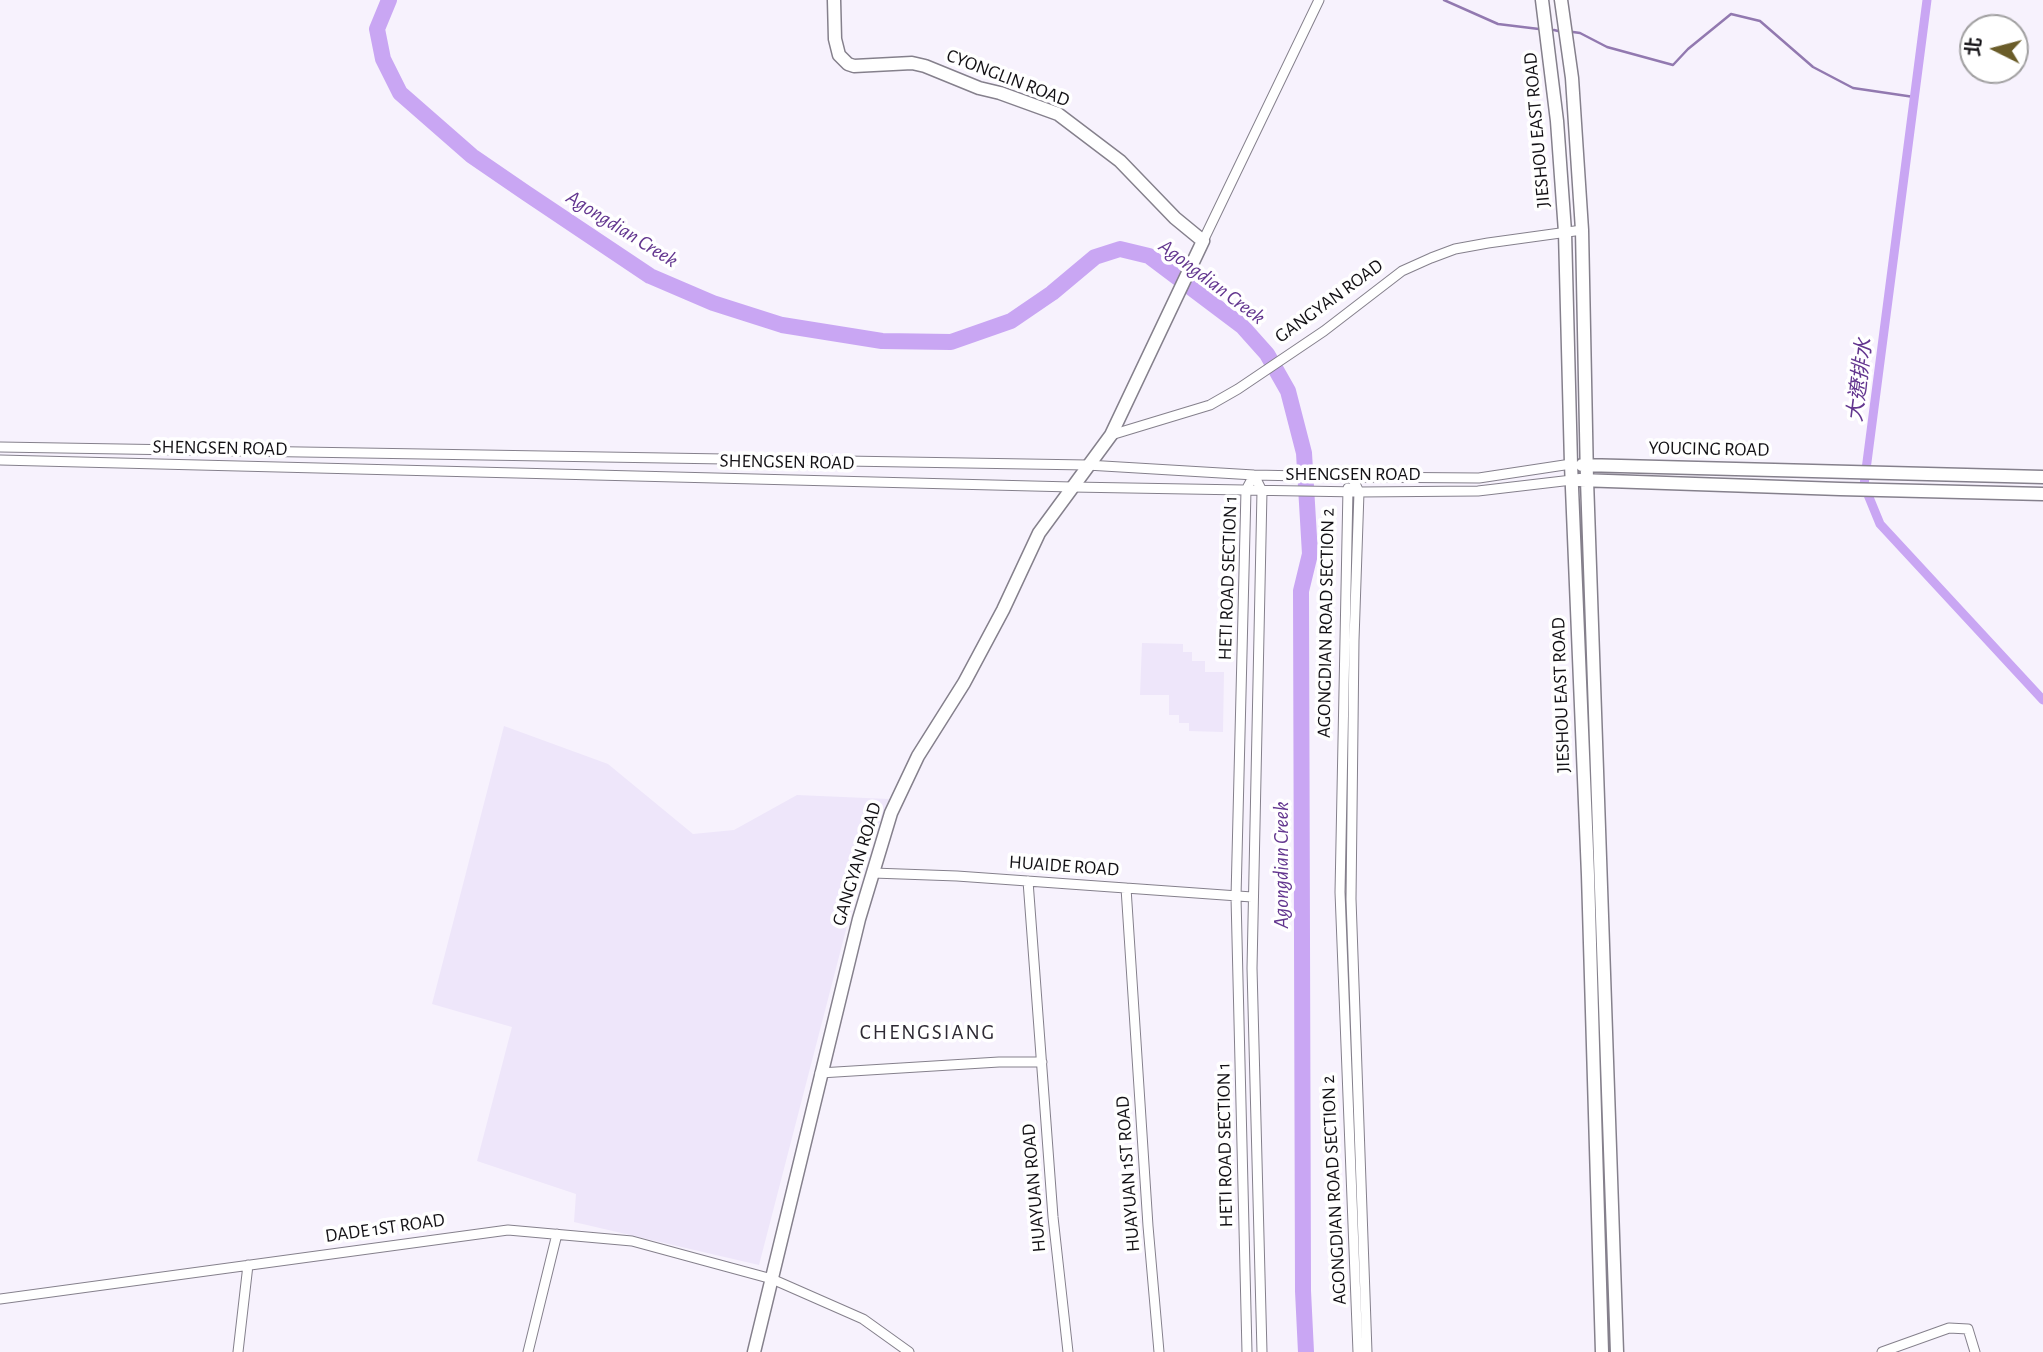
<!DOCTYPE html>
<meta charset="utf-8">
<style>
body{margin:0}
#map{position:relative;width:2043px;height:1352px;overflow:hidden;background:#f7f2fd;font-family:"Alegreya Sans","Noto Sans TC",sans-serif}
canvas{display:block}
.north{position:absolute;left:1959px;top:14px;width:70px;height:70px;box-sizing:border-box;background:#fff;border:2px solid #a1a0a1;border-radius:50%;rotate:276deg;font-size:19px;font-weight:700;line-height:28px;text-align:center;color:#131115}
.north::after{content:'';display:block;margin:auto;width:24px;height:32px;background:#6a5c29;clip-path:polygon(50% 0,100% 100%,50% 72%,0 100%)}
</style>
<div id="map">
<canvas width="2043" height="1352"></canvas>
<div class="north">北</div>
</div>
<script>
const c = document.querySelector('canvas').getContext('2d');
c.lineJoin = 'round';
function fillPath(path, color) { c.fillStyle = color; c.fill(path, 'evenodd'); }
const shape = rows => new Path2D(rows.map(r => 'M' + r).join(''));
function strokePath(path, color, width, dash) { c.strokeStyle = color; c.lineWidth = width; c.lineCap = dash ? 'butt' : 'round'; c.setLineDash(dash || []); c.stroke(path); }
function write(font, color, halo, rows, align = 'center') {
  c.font = font + ' "Alegreya Sans","Noto Sans TC",sans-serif'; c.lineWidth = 7; c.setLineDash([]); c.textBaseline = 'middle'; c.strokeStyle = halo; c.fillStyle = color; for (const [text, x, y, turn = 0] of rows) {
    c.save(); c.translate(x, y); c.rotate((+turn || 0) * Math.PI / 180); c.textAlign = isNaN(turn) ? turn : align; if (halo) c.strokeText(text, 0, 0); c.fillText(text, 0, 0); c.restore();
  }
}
fillPath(shape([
 [1142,643,1183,644,1183,652,1192,652,1192,661,1205,661,1205,672,1224,672,1223,732,1189,731,1189,723,1179,723,1179,715,1169,715,1169,695,1140,695],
 [504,726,608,764,693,834,734,830,797,795,889,799,862,868,759,1265,574,1222,576,1194,477,1161,512,1027,432,1004]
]), '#eee6fa');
strokePath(shape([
 [1444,0,1498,24,1539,29],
 [1554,30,1558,31],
 [1573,32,1580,33,1607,47,1673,65,1688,49,1731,14,1760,21,1813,67,1853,88,1914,97]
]), '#9279b0', 2.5);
strokePath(shape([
 [1927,0,1864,485,1880,524,2043,700]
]), '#c9a6f3', 9);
strokePath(shape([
 [389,0,377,29,383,59,400,93,472,156,526,193,650,276,713,303,782,325,882,341,951,342,1011,321,1052,293,1095,257,1120,249,1149,256,1242,326,1267,354,1288,391,1304,453,1310,554,1301,591,1303,1291,1306,1352]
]), '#c9a6f3', 16);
const street = shape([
 [1203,241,1319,0],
 [1111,435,1210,405,1238,389,1324,331,1402,271,1431,258,1455,249,1488,243,1582,230],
 [0,447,1087,465,1254,475,1352,477,1479,478,1571,464],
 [0,460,1072,487,1359,492,1478,491,1572,480],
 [1254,475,1262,491,1252,968,1262,1352],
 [1352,477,1359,492,1354,640,1351,899,1367,1352],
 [1348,488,1340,892,1358,1352],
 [873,873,957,876,1252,897],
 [1028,881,1053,1217,1068,1352],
 [1126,888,1148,1226,1159,1352],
 [820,1073,999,1062,1042,1062],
 [0,1299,508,1230,632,1241,772,1279,863,1319,909,1352],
 [238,1352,248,1265],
 [528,1352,557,1234],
 [1247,1352,1236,897,1246,490,1254,475],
 [1882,1352,1949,1328,1968,1329,1975,1352]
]);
const secondary = shape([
 [1542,0,1557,121,1565,232,1571,464,1588,875,1602,1352],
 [1561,0,1572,78,1582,230,1587,480,1617,1352],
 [1582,465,2043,477],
 [1579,480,1840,489,2043,494],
 [754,1352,859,919,891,813,918,756,964,683,1003,610,1039,533,1111,435,1203,241,1175,218,1120,161,1058,114,1000,93,979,88,925,66,912,63,854,66,848,64,839,55,835,39,834,0]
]);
strokePath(street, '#85808c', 11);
strokePath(secondary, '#85808c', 15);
strokePath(street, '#fff', 9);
strokePath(secondary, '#fff', 12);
write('19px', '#131115', '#fff', [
 ["CYONGLIN ROAD",1008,78,21],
 ["JIESHOU EAST ROAD",1537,130,-95],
 ["GANGYAN ROAD",1329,301,-36],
 ["SHENGSEN ROAD",220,448,1],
 ["YOUCING ROAD",1709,449,1],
 ["SHENGSEN ROAD",787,462,1],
 ["SHENGSEN ROAD",1353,474],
 ["HETI ROAD SECTION 1",1228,578,-88],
 ["AGONGDIAN ROAD SECTION 2",1326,623,-89],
 ["JIESHOU EAST ROAD",1561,695,-92],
 ["GANGYAN ROAD",857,864,-73],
 ["HUAIDE ROAD",1064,866,4],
 ["HETI ROAD SECTION 1",1225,1145,-91],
 ["HUAYUAN 1ST ROAD",1128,1174,-94],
 ["HUAYUAN ROAD",1034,1188,-95],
 ["AGONGDIAN ROAD SECTION 2",1334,1190,-93],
 ["DADE 1ST ROAD",385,1228,-8]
]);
write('italic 21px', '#63368f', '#fff', [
 ["Agongdian Creek",622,229,32],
 ["Agongdian Creek",1212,282,37],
 ["大遼排水",1860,380,-83],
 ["Agongdian Creek",1282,865,-90]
]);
c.letterSpacing = '2px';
write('21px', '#2d2933', '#fff', [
 ["CHENGSIANG",928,1033]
]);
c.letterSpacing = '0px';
</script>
